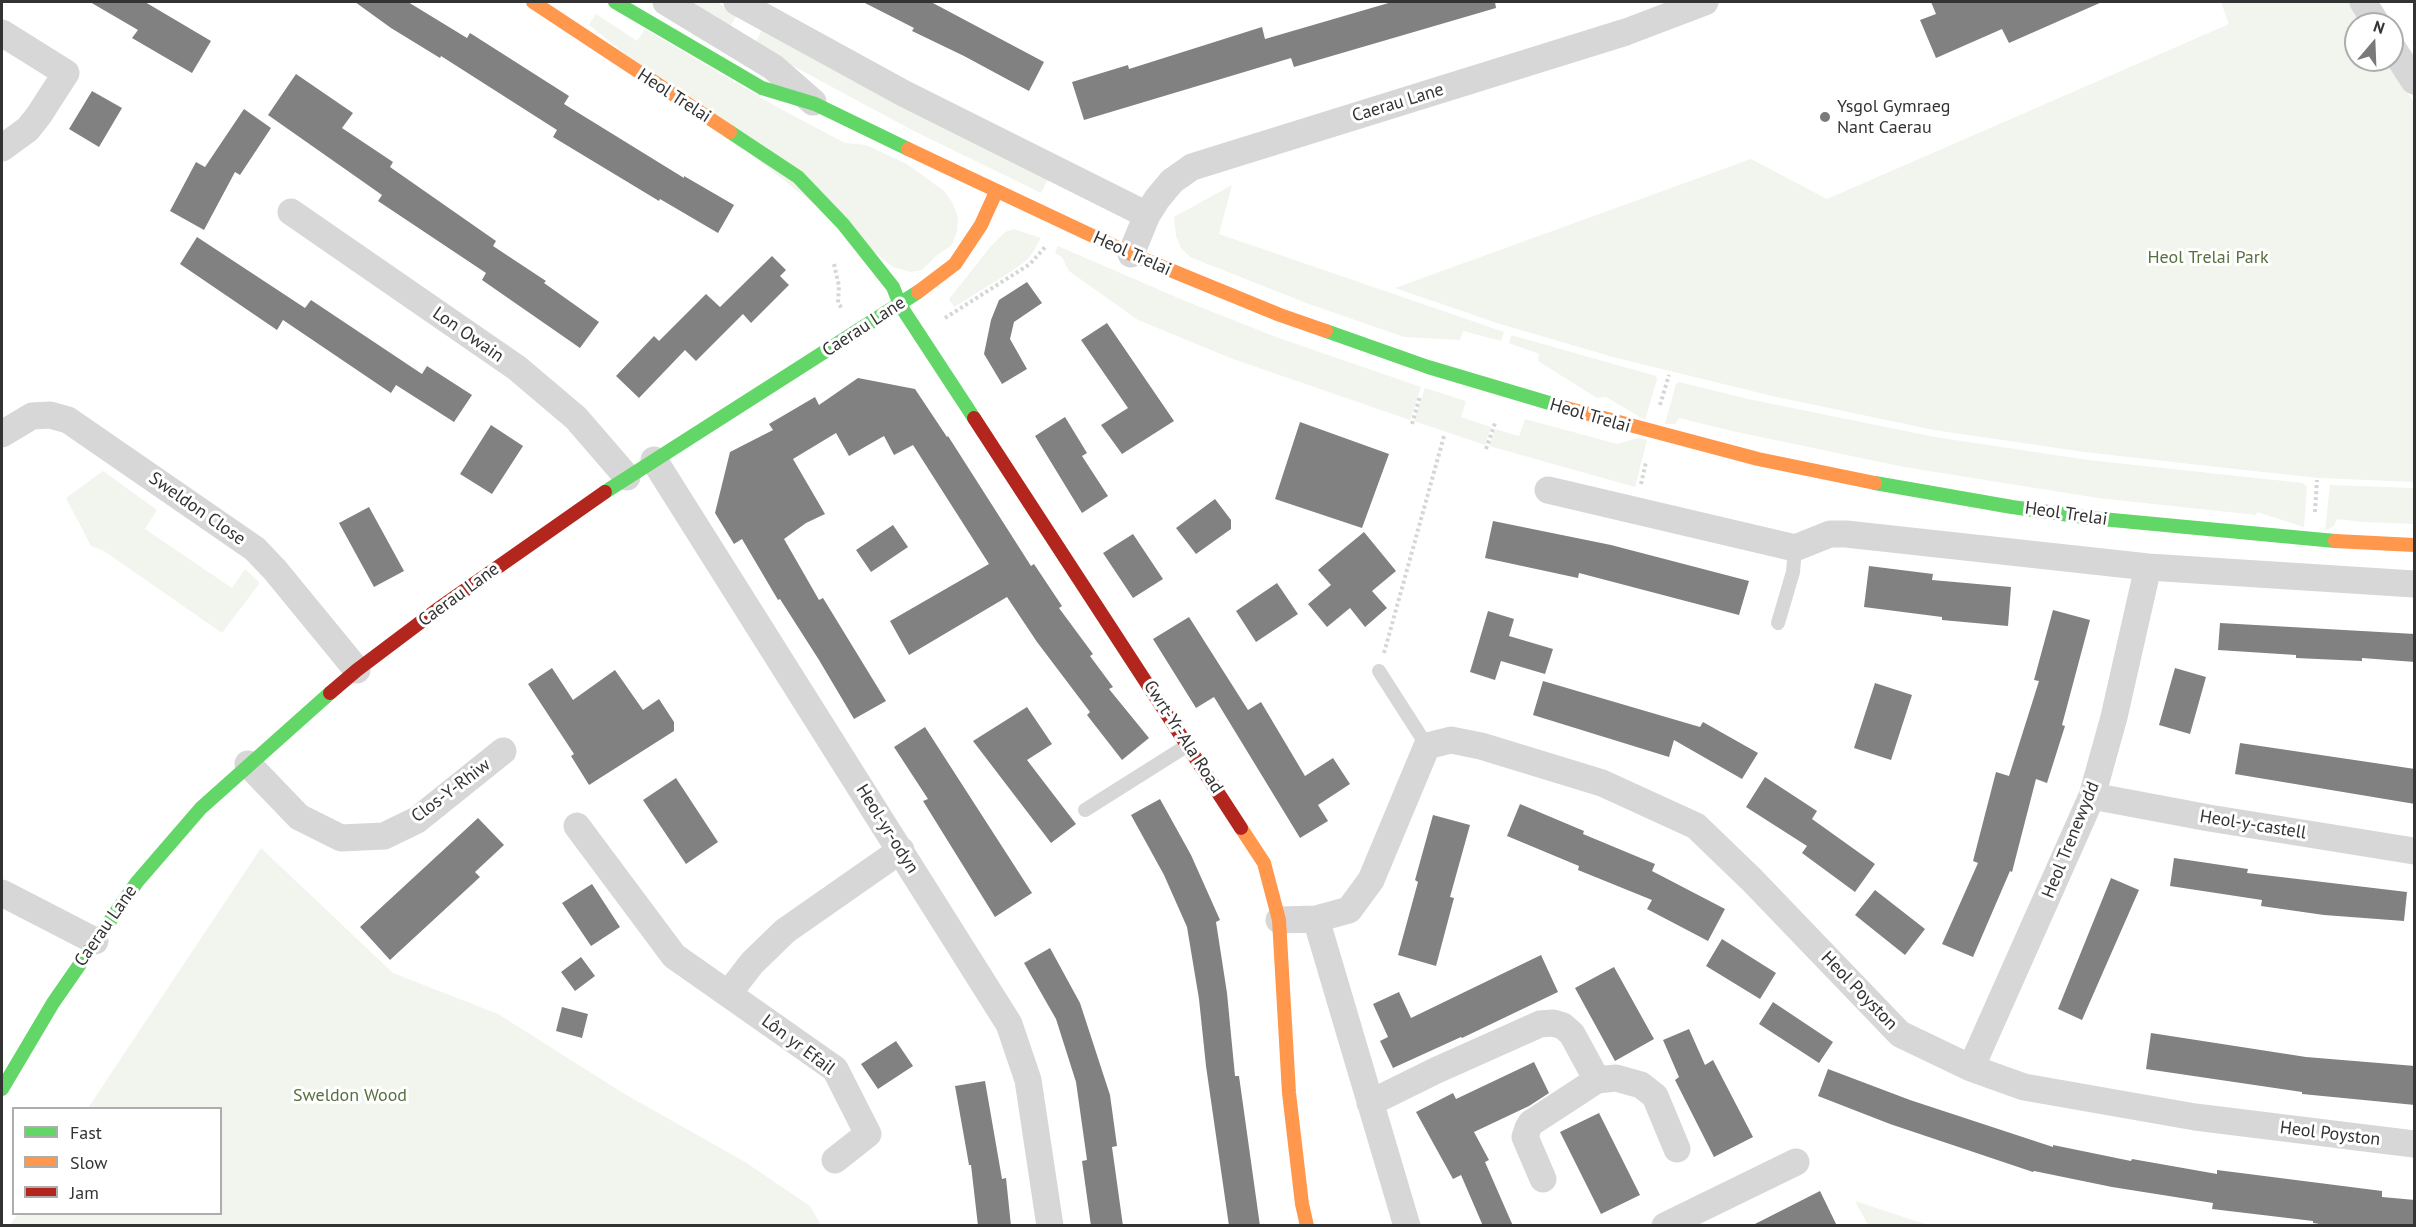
<!DOCTYPE html>
<meta charset="utf-8">
<style>
body{margin:0}
#map{position:relative;width:2416px;height:1227px;overflow:hidden;background:#fff;font-family:"PT Sans",sans-serif}
canvas{display:block}
.frame{position:absolute;inset:0;border:3px solid #333;pointer-events:none}
.legend{position:absolute;left:12px;top:1107px;width:210px;height:108px;box-sizing:border-box;background:#fff;border:2px solid #adadad;margin:0;padding:8px 10px;list-style:none;font-size:18px;color:#333}
.legend li{display:flex;align-items:center;gap:12px;height:30px}
.legend b{width:30px;border:2px solid #adadad}
.north{position:absolute;left:2344px;top:12px;width:60px;height:60px;box-sizing:border-box;background:#fff;border:2px solid #adadad;border-radius:50%;rotate:19deg;font-size:16px;font-weight:700;line-height:24px;text-align:center;color:#333}
.north::after{content:'';display:block;margin:auto;width:21px;height:27px;background:#7a7a7a;clip-path:polygon(50% 0,100% 100%,50% 72%,0 100%)}
</style>
<div id="map">
<canvas width="2416" height="1227"></canvas>
<div class="frame"></div>
<ul class="legend">
<li><b style="height:8px;background:#63d668"></b>Fast</li>
<li><b style="height:8px;background:#ff974d"></b>Slow</li>
<li><b style="height:8px;background:#b3261e"></b>Jam</li>
</ul>
<div class="north">N</div>
</div>
<script>
const c = document.querySelector('canvas').getContext('2d');
c.lineJoin = 'round';
function fillPath(path, color) { c.fillStyle = color; c.fill(path, 'evenodd'); }
const shape = rows => new Path2D(rows.map(r => 'M' + r).join(''));
function strokePath(path, color, width, dash) { c.strokeStyle = color; c.lineWidth = width; c.lineCap = dash ? 'butt' : 'round'; c.setLineDash(dash || []); c.stroke(path); }
function write(font, color, halo, rows, align = 'center') {
  c.font = font + ' "PT Sans",sans-serif'; c.lineWidth = 6; c.setLineDash([]); c.textBaseline = 'middle'; c.strokeStyle = halo; c.fillStyle = color; for (const [text, x, y, turn = 0] of rows) {
    c.save(); c.translate(x, y); c.rotate((+turn || 0) * Math.PI / 180); c.textAlign = isNaN(turn) ? turn : align; if (halo) c.strokeText(text, 0, 0); c.fillText(text, 0, 0); c.restore();
  }
}
fillPath(shape([
 [682,2,717,2,737,15,728,30],
 [2221,2,2349,2,2363,24,2356,24,2356,60,2387,60,2414,103,2414,482,2319,478,2235,469,2084,452,1934,430,1772,396,1613,357,1500,324,1395,288,1751,159,1827,199,2229,24],
 [596,14,637,41,645,29,775,106,845,143,866,145,907,164,944,191,952,202,958,217,957,231,952,245,936,256,922,270,910,272,893,267,589,25],
 [762,30,1048,179,1041,193,912,130,754,45],
 [1232,185,1219,234,1504,332,1501,341,1463,331,1460,340,1404,337,1306,303,1190,257,1181,248,1176,236,1174,217],
 [1014,229,1041,238,1033,252,1026,261,1009,273,954,307,949,299,991,246,1005,232],
 [1058,246,1185,301,1276,337,1421,387,1410,420,1233,359,1138,320,1069,271,1062,257,1055,253],
 [1511,335,1656,376,1657,379,1645,420,1606,397,1597,398,1538,361,1539,354,1509,343],
 [1679,382,1748,399,1935,437,2088,460,2303,483,2307,487,2304,527,2257,512,2256,515,2098,498,1904,467,1732,431,1679,418,1675,424,1665,424,1676,384],
 [1425,388,1466,401,1461,417,1491,427,1485,445,1414,421],
 [1525,419,1617,444,1638,438,1647,440,1635,487,1489,446,1495,429,1519,436],
 [103,471,157,510,145,529,232,588,245,569,258,581,259,584,222,633,104,551,91,546,66,498],
 [2330,485,2414,488,2414,524,2363,522,2337,519,2334,526,2325,531],
 [261,848,393,973,498,1014,623,1093,745,1162,810,1206,821,1225,10,1225,18,1214,220,1214,220,1108,88,1108],
 [1855,1201,1928,1225,1868,1225]
]), '#f1f5ed');
fillPath(shape([
 [90,2,145,2,211,41,192,73,132,38,138,30],
 [355,2,408,2,467,38,470,33,569,96,564,104,684,178,684,176,734,205,718,233,660,199,659,201,553,137,557,130,441,56,440,58,391,28],
 [863,2,931,2,1044,62,1029,91,964,56,912,31,914,28],
 [1392,2,1495,2,1496,8,1294,67,1291,58,1084,120,1072,82,1128,65,1129,69,1262,27,1265,39],
 [1931,2,2102,2,2009,43,2002,29,1936,58,1920,20,1936,14],
 [296,74,353,113,342,128,393,162,390,167,496,241,493,246,546,281,544,283,599,322,580,348,482,280,486,273,378,201,382,195,268,115],
 [92,91,122,108,99,147,69,129],
 [244,109,271,128,240,175,235,172,204,230,170,211,196,162,205,167],
 [197,237,305,308,311,300,422,374,427,366,472,395,454,422,396,385,391,393,283,320,277,330,180,264],
 [772,256,786,270,780,276,789,285,751,323,743,314,696,361,685,350,639,398,616,376,654,336,659,341,706,294,720,307],
 [1027,282,1042,303,1014,322,1010,339,1027,369,1002,384,984,354,991,320,999,300],
 [1107,323,1174,421,1122,454,1101,425,1128,408,1081,340],
 [858,378,915,389,947,437,948,436,1031,566,1034,564,1062,606,1059,608,1093,654,1090,656,1113,687,1109,689,1149,738,1122,760,1087,715,1090,712,1037,642,1007,597,909,655,890,621,989,564,913,445,894,455,884,436,849,456,836,433,793,459,825,514,806,523,784,539,819,600,823,598,886,701,854,719,819,660,780,599,778,600,742,539,734,544,715,513,730,452,773,430,769,424,815,397,819,405],
 [1065,417,1087,453,1082,456,1108,496,1082,513,1035,436],
 [1300,422,1389,454,1362,528,1275,499],
 [491,425,523,446,492,494,460,474],
 [1215,499,1231,520,1231,529,1196,554,1176,528],
 [369,507,404,571,374,587,339,523],
 [1493,521,1611,545,1749,581,1739,615,1579,573,1578,578,1485,558],
 [893,525,908,547,871,572,856,550],
 [1364,532,1396,571,1372,591,1387,608,1365,627,1350,608,1327,627,1308,604,1331,585,1318,570],
 [1133,534,1163,579,1133,598,1103,553],
 [1869,566,1933,574,1932,580,2011,587,2008,626,1942,620,1942,617,1864,607],
 [1277,583,1298,614,1256,642,1236,611],
 [2053,610,2090,620,2062,725,2065,726,2047,783,2036,779,2012,872,2010,871,1973,957,1942,944,1978,863,1973,861,1996,772,2009,776,2039,681,2034,680],
 [1488,611,1514,619,1509,636,1553,649,1545,674,1501,661,1495,680,1470,672],
 [1189,617,1248,710,1261,702,1305,776,1333,758,1350,784,1318,805,1328,821,1300,838,1214,697,1196,708,1153,639],
 [2220,623,2415,634,2415,662,2362,658,2362,661,2296,658,2296,655,2218,650],
 [552,668,573,700,615,670,643,710,659,699,674,722,674,731,589,785,571,756,574,754,528,684],
 [2175,668,2206,677,2190,734,2159,725],
 [1543,681,1700,727,1703,722,1758,753,1742,779,1674,740,1669,757,1533,715],
 [1875,683,1912,695,1891,760,1854,748],
 [1027,707,1052,744,1027,760,1076,824,1051,843,973,741],
 [925,727,1032,893,995,917,923,801,928,799,894,747],
 [2240,743,2415,769,2415,804,2235,774],
 [1765,777,1817,811,1812,819,1875,864,1855,892,1802,853,1807,846,1746,807],
 [676,778,718,842,686,864,643,800],
 [1160,799,1191,855,1220,920,1216,922,1227,993,1235,1076,1239,1076,1260,1226,1229,1226,1206,1066,1199,999,1187,927,1164,875,1131,815],
 [1520,804,1584,831,1583,834,1655,864,1652,871,1725,909,1708,941,1647,909,1652,900,1578,870,1579,866,1507,836],
 [1433,815,1470,825,1450,897,1454,898,1436,966,1398,955,1418,882,1415,880],
 [478,818,504,845,475,872,480,877,390,960,360,927],
 [2174,858,2248,869,2247,873,2407,892,2404,921,2324,915,2261,906,2262,900,2170,886],
 [2111,878,2139,890,2082,1020,2058,1009],
 [592,884,620,927,591,946,562,903],
 [1875,890,1925,929,1905,955,1855,915],
 [1722,939,1776,973,1760,999,1706,966],
 [1050,948,1080,1003,1110,1095,1117,1146,1112,1147,1123,1226,1091,1226,1082,1161,1087,1160,1076,1082,1056,1019,1024,963],
 [1541,955,1558,992,1462,1038,1461,1037,1393,1068,1380,1041,1388,1037,1373,1004,1399,992,1411,1018],
 [581,957,595,976,575,991,561,972],
 [1614,967,1654,1039,1615,1061,1575,988],
 [1773,1002,1833,1042,1819,1063,1759,1024],
 [562,1007,588,1014,582,1038,556,1031],
 [1689,1029,1705,1065,1713,1060,1753,1137,1714,1157,1675,1080,1679,1077,1663,1040],
 [2151,1033,2306,1057,2415,1066,2415,1105,2302,1094,2302,1092,2146,1069],
 [896,1041,913,1066,878,1089,861,1064],
 [1534,1062,1549,1093,1529,1106,1474,1132,1489,1160,1485,1162,1513,1226,1483,1226,1461,1175,1453,1179,1416,1112,1453,1093,1456,1099],
 [1828,1069,1910,1100,2053,1147,2053,1145,2131,1161,2132,1159,2217,1174,2217,1170,2382,1191,2382,1197,2415,1200,2415,1226,2333,1226,2313,1223,2313,1221,2212,1209,2213,1203,2112,1187,2034,1171,2033,1172,1890,1124,1818,1096],
 [985,1081,1002,1179,1006,1178,1011,1226,978,1226,971,1165,969,1165,955,1086],
 [1599,1113,1640,1195,1601,1214,1560,1132],
 [1820,1191,1837,1226,1751,1226]
]), '#818181');
strokePath(shape([
 [834,264,839,286,838,303,842,308],
 [945,318,1030,264,1046,246],
 [1660,405,1669,375],
 [1412,424,1420,396],
 [1486,449,1495,423],
 [1641,484,1646,462],
 [2315,512,2317,480],
 [1384,653,1444,436]
]), '#d6d6d6', 4, [3, 3]);
strokePath(shape([
 [1778,623,1793,572,1795,548],
 [1379,671,1427,746],
 [1085,810,1188,745]
]), '#d7d7d7', 14);
strokePath(shape([
 [666,2,773,67,813,102],
 [737,2,903,93,1147,215],
 [2363,2,2377,24],
 [2,33,66,73,39,115,28,129,2,148],
 [2392,47,2414,81],
 [291,212,517,368,576,418,627,477],
 [1131,254,1147,215,1157,199,1172,181,1192,167,1626,32,1705,2],
 [2,434,32,416,50,415,68,420,255,549,275,570,357,670],
 [654,460,1009,1024,1028,1080,1050,1226],
 [1548,490,1795,548,1830,534,1846,534,2148,567,2414,584],
 [248,764,299,817,341,838,384,836,417,820,503,751],
 [2092,796,2209,818,2414,851],
 [577,826,674,956,835,1069,868,1134,835,1160],
 [2,893,95,941],
 [1316,919,1407,1226],
 [1279,920,1316,919,1349,910,1371,880,1427,746,1451,740,1481,746,1602,783,1696,826,1752,880,1900,1034,1971,1068,2024,1087,2195,1117,2414,1144],
 [728,994,752,963,785,931,901,850],
 [1971,1068,2092,796,2114,717,2148,567],
 [1597,1080,1616,1078,1641,1085,1655,1096,1677,1149],
 [1370,1103,1437,1070,1540,1024,1553,1023,1563,1026,1572,1034,1597,1080,1531,1123,1528,1128,1525,1137,1543,1179],
 [1665,1226,1796,1162]
]), '#d7d7d7', 27);
strokePath(shape([
 [615,2,762,88,815,104,908,149],
 [730,132,798,177,843,224,893,287,900,305,974,418],
 [1326,331,1428,367,1566,408],
 [1875,483,2012,507,2091,518,2335,541],
 [605,492,918,292],
 [2,1089,53,1003,137,882,201,808,330,693]
]), '#63d668', 14);
strokePath(shape([
 [533,2,730,132],
 [908,149,1131,254,1280,315,1326,331],
 [918,292,955,264,981,225,996,192],
 [1566,408,1758,459,1875,483],
 [2335,541,2414,545],
 [1241,828,1264,863,1279,920,1289,1093,1302,1204,1307,1226]
]), '#ff974d', 14);
strokePath(shape([
 [974,418,1241,828],
 [330,693,357,670,438,609,605,492]
]), '#b3261e', 14);
for (const [x, y, r, color] of [
 [1825,117,6,"#7a7a7a"]
]) { const dot = new Path2D(); dot.arc(x, y, r, 0, 2 * Math.PI); c.fillStyle = color; c.fill(dot); strokePath(dot, '#fff', 2); }
write('18px', '#333', '#fff', [
 ["Heol Trelai",674,96,33],
 ["Caerau Lane",1398,103,-17],
 ["Heol Trelai",1132,254,24],
 ["Caerau Lane",864,327,-33],
 ["Lon Owain",468,335,35],
 ["Heol Trelai",1590,416,16],
 ["Sweldon Close",197,509,35],
 ["Heol Trelai",2066,514,8],
 ["Caerau Lane",459,595,-36],
 ["Cwrt-Yr-Ala Road",1183,737,57],
 ["Clos-Y-Rhiw",451,791,-37],
 ["Heol-y-castell",2253,825,9],
 ["Heol-yr-odyn",887,829,58],
 ["Heol Trenewydd",2071,840,-68],
 ["Caerau Lane",106,926,-55],
 ["Heol Poyston",1859,991,46],
 ["Lôn yr Efail",798,1045,37],
 ["Heol Poyston",2330,1134,7]
]);
write('18px', '#333', '#fff', [
 ["Ysgol Gymraeg",1837,107],
 ["Nant Caerau",1837,128]
], 'left');
write('18px', '#56703f', '#fff', [
 ["Heol Trelai Park",2208,258],
 ["Sweldon Wood",350,1096]
]);
</script>
